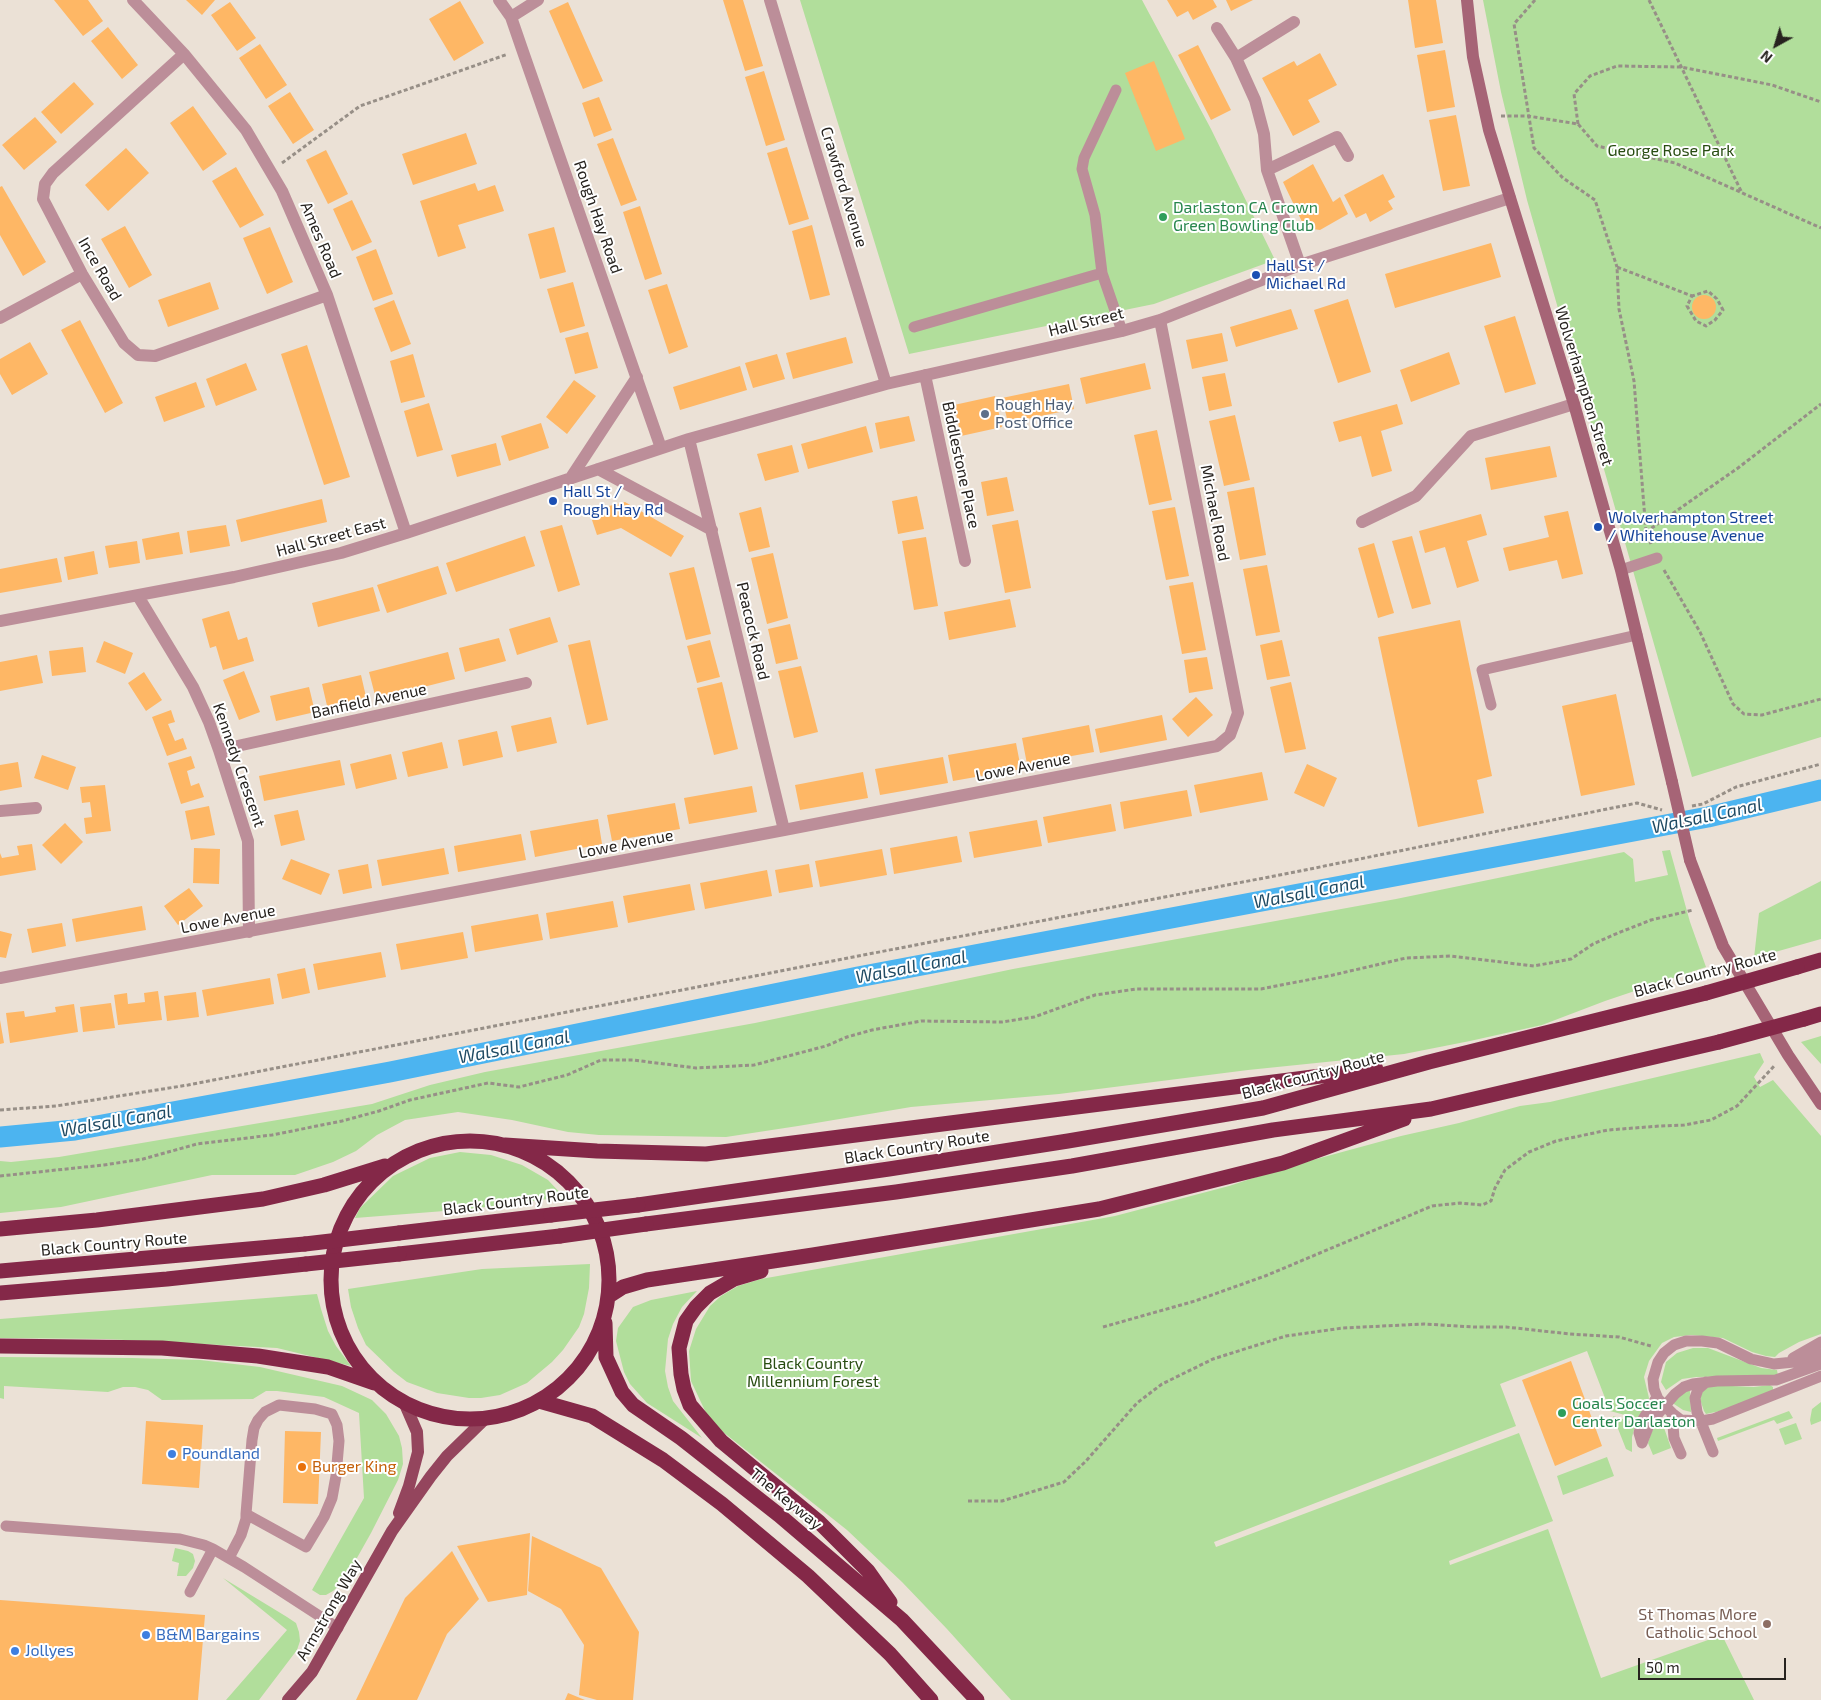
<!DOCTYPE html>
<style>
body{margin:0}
#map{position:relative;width:1821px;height:1700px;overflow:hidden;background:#ebe1d6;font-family:"Exo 2",sans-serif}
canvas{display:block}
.north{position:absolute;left:1751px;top:20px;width:50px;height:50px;-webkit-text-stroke:4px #fff;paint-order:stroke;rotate:219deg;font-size:14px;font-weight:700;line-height:20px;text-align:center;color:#27231f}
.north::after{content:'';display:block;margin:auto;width:18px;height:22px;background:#27231f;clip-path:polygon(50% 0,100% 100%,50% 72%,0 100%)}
.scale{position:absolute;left:1638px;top:1658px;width:148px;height:22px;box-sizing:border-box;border:2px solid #27231f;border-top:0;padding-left:6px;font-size:15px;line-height:18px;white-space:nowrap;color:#27231f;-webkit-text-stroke:4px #fff;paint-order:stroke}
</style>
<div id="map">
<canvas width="1821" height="1700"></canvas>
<div class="north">N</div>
<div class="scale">50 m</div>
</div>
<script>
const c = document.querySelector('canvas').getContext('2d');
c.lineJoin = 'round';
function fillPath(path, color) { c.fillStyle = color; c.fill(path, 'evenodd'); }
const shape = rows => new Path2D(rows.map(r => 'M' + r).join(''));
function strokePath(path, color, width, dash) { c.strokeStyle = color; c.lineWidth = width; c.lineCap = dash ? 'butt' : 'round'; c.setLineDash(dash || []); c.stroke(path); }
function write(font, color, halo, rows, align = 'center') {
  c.font = font + ' "Exo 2",sans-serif'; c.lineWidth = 4; c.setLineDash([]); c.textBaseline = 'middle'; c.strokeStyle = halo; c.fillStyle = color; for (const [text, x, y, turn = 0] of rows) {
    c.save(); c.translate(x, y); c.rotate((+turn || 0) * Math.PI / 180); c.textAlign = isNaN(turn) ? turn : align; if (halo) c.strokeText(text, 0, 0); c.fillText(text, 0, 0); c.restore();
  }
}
fillPath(shape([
 [800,0,1142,0,1211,129,1275,260,1154,304,909,354],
 [1483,0,1821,0,1821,737,1692,777,1527,200,1501,92],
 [1670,850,1690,922,1706,967,1605,1001,1542,1025,1470,1041,1404,1054,1248,1070,1059,1094,911,1107,798,1126,726,1137,599,1135,568,1132,512,1120,458,1112,405,1120,377,1135,356,1151,333,1162,295,1175,212,1175,61,1207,0,1213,0,1161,11,1162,59,1157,372,1104,430,1085,485,1072,755,1023,1013,969,1396,899,1624,852,1633,859,1635,882,1668,875,1662,851],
 [1821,881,1821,939,1754,958,1759,913],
 [1821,1036,1821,1064,1801,1042],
 [1760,1053,1764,1062,1754,1077,1760,1087,1773,1080,1821,1136,1821,1334,1799,1342,1779,1353,1775,1357,1766,1356,1752,1352,1723,1338,1691,1335,1674,1337,1662,1343,1649,1361,1644,1377,1649,1398,1648,1402,1640,1419,1610,1411,1587,1351,1500,1384,1516,1426,1214,1542,1216,1547,1519,1433,1553,1521,1449,1561,1450,1565,1548,1529,1601,1678,1722,1635,1754,1700,1011,1700,947,1629,902,1582,847,1530,723,1432,707,1415,691,1381,689,1351,696,1329,710,1306,721,1296,738,1286,761,1279,806,1271,1115,1216,1229,1186,1287,1167,1401,1136,1459,1123,1520,1106,1550,1102],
 [460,1152,491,1155,522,1165,548,1180,564,1197,470,1209,355,1218,360,1208,393,1176,430,1158],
 [590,1264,589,1288,584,1314,579,1327,563,1350,552,1362,527,1383,500,1395,481,1398,469,1398,437,1393,407,1382,394,1372,366,1345,358,1328,351,1307,348,1289,482,1269],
 [697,1291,682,1307,673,1324,668,1339,665,1371,668,1387,673,1401,702,1438,647,1403,630,1384,624,1372,616,1341,618,1328,633,1307,651,1300],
 [317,1294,321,1309,328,1331,336,1346,351,1366,277,1348,106,1339,0,1338,0,1319],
 [1693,1348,1708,1348,1761,1368,1777,1370,1778,1376,1696,1377,1682,1379,1666,1390,1661,1382,1666,1362,1677,1353],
 [0,1357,132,1358,200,1360,260,1367,342,1386,372,1400,386,1414,399,1436,402,1448,403,1464,398,1480,371,1533,344,1581,333,1591,326,1595,320,1595,312,1590,364,1498,359,1413,324,1397,277,1391,266,1391,253,1399,162,1400,148,1390,135,1387,123,1387,108,1392,4,1386,4,1399,0,1398],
 [1710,1385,1754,1387,1770,1385,1773,1387,1773,1391,1720,1411,1706,1414,1704,1411,1700,1399,1702,1392],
 [1688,1390,1690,1391,1691,1412,1683,1410,1671,1402],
 [1821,1402,1821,1421,1811,1425,1810,1420,1812,1409],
 [1789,1411,1793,1418,1777,1424,1774,1420,1718,1441,1717,1438],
 [1613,1416,1636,1423,1632,1437,1632,1452,1626,1449],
 [1658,1422,1662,1422,1671,1448,1653,1455,1648,1443,1651,1433],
 [1796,1423,1802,1439,1785,1445,1779,1429],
 [1607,1457,1614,1476,1563,1495,1557,1476],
 [175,1548,188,1551,193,1554,195,1561,193,1568,186,1576,177,1576,179,1563,172,1561],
 [223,1578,287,1617,296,1623,299,1632,300,1641,297,1650,259,1700,226,1700,287,1630]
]), '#b1de9b');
strokePath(shape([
 [0,1137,75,1130,390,1072,858,977,1708,817,1821,790]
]), '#4cb4f0', 21);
fillPath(shape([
 [54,0,88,0,103,21,83,36],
 [186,0,215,0,202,15],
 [723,0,743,0,763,66,745,71],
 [1167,0,1213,0,1217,7,1193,20,1188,11,1177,17],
 [1226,0,1253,0,1231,11],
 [1408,0,1436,0,1443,43,1415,48],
 [460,1,484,43,454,61,429,19],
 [230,2,256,38,237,51,211,15],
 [568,2,603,81,583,89,549,11],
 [108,27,138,65,122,79,91,41],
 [260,44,287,85,266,99,239,58],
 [1198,45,1231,110,1211,120,1178,55],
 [1445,50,1455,107,1427,112,1417,55],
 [1320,53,1337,85,1308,100,1320,122,1293,136,1262,78,1294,61,1297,66],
 [1154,61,1185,139,1156,151,1125,73],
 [764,71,785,140,766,146,745,77],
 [74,82,94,104,61,134,41,112],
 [290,92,314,130,293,144,268,106],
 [599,97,612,130,594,137,582,103],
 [193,106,227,154,203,171,170,123],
 [1456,115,1470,186,1443,191,1429,120],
 [35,117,57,142,24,170,2,145],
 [466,133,477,164,413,185,402,154],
 [613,138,637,200,621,206,597,144],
 [787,147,809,219,789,225,767,153],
 [126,148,149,173,108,211,85,185],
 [326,150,348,194,328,204,306,160],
 [1313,164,1333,202,1340,197,1348,214,1320,230,1305,228,1283,182],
 [236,167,264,215,240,228,212,181],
 [1383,174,1395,197,1388,201,1393,209,1370,222,1366,213,1356,218,1344,195],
 [475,183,478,191,495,185,504,211,458,225,466,248,438,257,420,201],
 [2,186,46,262,23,276,0,235,0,187],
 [352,200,372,242,352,251,333,209],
 [640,206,662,274,645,280,623,212],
 [812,225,830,295,810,300,792,231],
 [125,226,152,275,129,288,101,239],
 [270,227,293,282,267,294,243,238],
 [554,227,566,272,540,279,528,234],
 [1491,243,1501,277,1395,308,1385,274],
 [376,249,393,294,373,301,356,257],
 [210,282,219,309,168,327,158,300],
 [573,282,585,326,560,333,547,289],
 [667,284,688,347,669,354,648,290],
 '1692 307a12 12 0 1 1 24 0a12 12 0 1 1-24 0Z',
 [1348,299,1371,372,1338,383,1314,310],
 [394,300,411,344,391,352,374,308],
 [1291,309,1298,329,1236,347,1230,327],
 [1515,316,1536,384,1505,393,1484,326],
 [80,320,123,403,105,413,61,330],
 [588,332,598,368,575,374,565,338],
 [1222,333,1228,361,1192,369,1186,340],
 [846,337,853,363,793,379,786,353],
 [30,342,48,374,12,395,0,374,0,359],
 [307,345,350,477,324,485,281,354],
 [1449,352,1460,384,1411,402,1400,370],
 [413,354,425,397,401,403,390,361],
 [777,354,785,379,753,388,745,363],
 [246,363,257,390,216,406,206,379],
 [1145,363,1151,389,1086,404,1080,378],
 [740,366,747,390,680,410,673,387],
 [1225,373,1232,406,1209,411,1202,377],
 [574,380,596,396,567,434,546,417],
 [196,382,205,407,164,422,155,397],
 [1069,384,1074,409,1008,423,1002,398],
 [995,396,1002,427,961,436,954,405],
 [429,403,443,450,417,457,404,411],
 [1397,404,1403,424,1381,431,1392,471,1372,477,1361,436,1339,442,1333,422],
 [1235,415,1250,480,1224,486,1209,421],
 [909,416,915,441,880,449,875,423],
 [541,423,549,448,509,461,501,436],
 [866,426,873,452,808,469,801,444],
 [1157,430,1172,500,1149,505,1134,435],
 [496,443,501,465,457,477,451,455],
 [792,445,799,472,765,481,757,454],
 [1550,446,1557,477,1491,490,1485,458],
 [1007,477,1014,511,987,516,981,482],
 [1254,487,1266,555,1240,560,1227,492],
 [917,496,924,529,898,534,892,501],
 [322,499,327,522,241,542,236,520],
 [625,502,684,536,671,557,621,528,597,535,589,511],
 [761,507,770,547,749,552,739,513],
 [1175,507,1189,576,1166,580,1152,511],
 [1568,511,1583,574,1562,579,1557,560,1509,571,1503,548,1549,537,1544,516],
 [1481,514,1487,535,1467,541,1479,581,1457,588,1445,547,1425,553,1419,531],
 [1018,520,1031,588,1005,593,992,525],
 [226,525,230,546,190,553,187,531],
 [562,525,580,585,558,592,540,531],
 [179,532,183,554,146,560,142,539],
 [525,536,535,566,456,592,446,563],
 [1412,536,1431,604,1412,609,1392,541],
 [926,537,938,606,914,610,902,541],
 [137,541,140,563,109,568,105,546],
 [1374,543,1394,613,1378,618,1358,548],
 [94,551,98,574,68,580,64,557],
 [773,553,788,618,767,624,751,558],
 [57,558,62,582,0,593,0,569],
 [1267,565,1280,632,1256,636,1243,569],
 [438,566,447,594,387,613,377,585],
 [694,567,711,634,686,640,669,573],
 [1193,582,1206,650,1182,654,1169,586],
 [373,587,380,611,318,627,312,603],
 [1010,599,1016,627,949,640,944,612],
 [229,611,238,640,247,637,254,661,223,670,216,646,210,648,202,619],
 [550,617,558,642,517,655,509,629],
 [1460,620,1492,776,1477,780,1484,813,1418,827,1378,637],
 [790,624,798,659,776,664,768,629],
 [499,638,506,661,465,672,459,648],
 [590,640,608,720,587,725,568,645],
 [710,640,720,677,697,683,687,646],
 [1282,640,1290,676,1267,680,1260,645],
 [104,641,133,653,125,674,96,662],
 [83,647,86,672,52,676,49,651],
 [448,652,455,679,376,699,369,672],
 [37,655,43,683,0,691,0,662],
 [1207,657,1213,689,1189,693,1184,660],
 [801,666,818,732,794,738,778,671],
 [244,671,260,712,239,720,223,680],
 [144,672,162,700,146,711,128,683],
 [361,675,367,701,328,710,322,684],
 [722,682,738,749,714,755,697,688],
 [1291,682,1306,749,1285,753,1270,687],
 [309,687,315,712,276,721,270,696],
 [1616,694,1635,785,1581,796,1562,706],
 [1196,697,1213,715,1188,737,1172,719],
 [171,710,175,722,168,724,175,741,183,738,187,749,167,756,152,717],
 [1162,715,1167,740,1100,753,1095,729],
 [551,717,557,743,517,752,511,726],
 [1089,725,1094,752,1027,764,1022,738],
 [497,731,503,757,463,766,458,740],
 [442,742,448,768,408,777,402,752],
 [1016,743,1021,769,953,781,948,755],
 [391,754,397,779,356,789,350,764],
 [42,755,76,767,68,790,34,778],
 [191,756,195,768,187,771,191,786,199,783,204,797,181,804,168,763],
 [943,757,948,783,880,795,875,769],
 [340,760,345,785,264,801,259,776],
 [18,762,22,787,0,791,0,765],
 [1307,764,1337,778,1324,807,1294,793],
 [863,772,868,798,800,810,795,785],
 [1262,772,1268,800,1200,813,1194,785],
 [105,785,111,831,86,834,84,818,92,817,90,802,82,803,80,787],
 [752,786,757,812,689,824,684,798],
 [1187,790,1192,816,1124,829,1120,802],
 [675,803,680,829,612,841,607,815],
 [1111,804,1116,831,1048,843,1043,817],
 [209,806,215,835,191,840,185,811],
 [298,810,305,840,281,846,274,815],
 [598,819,602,844,535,857,530,831],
 [1037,820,1042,846,974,858,969,832],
 [65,823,83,842,61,864,42,845],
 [521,834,526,860,458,872,454,846],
 [957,836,962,862,894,874,890,848],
 [32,844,36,870,0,876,0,853,2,858,19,855,17,846],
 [194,848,220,849,219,884,193,883],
 [444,848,449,874,382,886,377,860],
 [882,849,887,875,820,887,815,861],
 [291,859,330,874,321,895,282,879],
 [368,864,372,888,343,894,338,870],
 [809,864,813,887,779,893,775,870],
 [767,870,772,896,705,909,700,883],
 [690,884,695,910,628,923,623,896],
 [189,888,203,906,178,925,164,906],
 [613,901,618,927,550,939,546,913],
 [142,906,146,930,76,942,72,919],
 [538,914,543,940,475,952,471,926],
 [62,923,66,946,32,953,27,929],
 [0,931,12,934,6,958,0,957],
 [463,932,468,958,401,970,396,944],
 [381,952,386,977,318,990,313,964],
 [305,968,310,993,282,999,277,974],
 [270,978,274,1004,207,1016,202,990],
 [158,991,162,1020,118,1025,114,995,127,993,128,1004,145,1002,144,993],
 [196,992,199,1017,167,1021,164,996],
 [111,1003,115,1028,83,1032,80,1007],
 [74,1004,78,1032,10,1043,6,1013,24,1011,25,1017,56,1012,55,1007],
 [0,1020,4,1043,0,1044],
 [1571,1361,1602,1446,1555,1466,1522,1380],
 [146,1421,203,1425,199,1488,142,1484],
 [285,1431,321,1432,318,1504,283,1503],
 [530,1533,527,1595,488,1602,457,1546],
 [532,1536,601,1568,639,1632,633,1700,597,1700,579,1695,584,1645,561,1609,528,1591],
 [452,1551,479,1599,447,1634,417,1700,356,1700,405,1598],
 [0,1600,205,1615,198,1700,0,1700],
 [568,1693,585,1700,565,1700]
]), '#feb765');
strokePath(shape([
 [1535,0,1514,24,1534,148,1563,178,1595,200,1617,267],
 [1649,0,1742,193],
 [1501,116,1528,116,1578,124,1597,146,1675,163,1821,228],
 [1578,124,1574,94,1590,76,1617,66,1681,67,1772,85,1821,102],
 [282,163,360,106,508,54],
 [1628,537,1646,532,1634,381,1619,309,1617,267,1692,296,1687,306,1696,321,1706,326,1715,320,1723,310,1717,299,1708,291,1692,296],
 [1651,544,1646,532,1738,468,1821,404],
 [1664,570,1700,632,1733,704,1744,714,1762,715,1821,699],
 [1692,806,1703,804,1736,787,1821,764],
 [0,1110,56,1106,188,1085,1295,872,1637,803,1662,810],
 [0,1176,104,1165,143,1159,197,1144,272,1135,342,1121,379,1111,410,1100,488,1083,519,1087,567,1075,601,1060,633,1060,696,1068,754,1065,826,1046,847,1037,872,1030,921,1021,1002,1022,1034,1017,1095,995,1136,989,1261,989,1333,975,1406,958,1451,956,1534,966,1571,959,1593,944,1618,933,1651,920,1693,910],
 [1103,1327,1195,1301,1265,1276,1432,1206,1460,1203,1482,1205,1491,1201,1495,1188,1505,1170,1529,1152,1556,1141,1608,1130,1660,1126,1684,1125,1711,1120,1737,1106,1775,1065],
 [968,1501,1002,1501,1064,1482,1086,1461,1137,1403,1162,1384,1213,1359,1286,1336,1343,1328,1424,1324,1474,1327,1506,1327,1570,1334,1619,1337,1651,1346]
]), '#978f87', 3, [4, 2.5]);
strokePath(shape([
 [1102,273,1095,215,1082,169,1084,158,1116,90],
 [914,327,1102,273,1122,331],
 [1621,570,1657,558],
 [1491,705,1482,670,1637,635],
 [1793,1358,1821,1342],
 [1706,1382,1698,1389,1695,1398,1697,1412,1713,1452],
 [1657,1397,1642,1421,1639,1433,1642,1443,1649,1425,1657,1415,1675,1394,1684,1387,1693,1384,1717,1381,1776,1380,1821,1364],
 [1672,1413,1681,1420,1701,1421,1713,1419,1821,1376],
 [1681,1454,1674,1438,1672,1413,1658,1399,1654,1389,1653,1379,1658,1362,1664,1353,1674,1345,1686,1341,1702,1341,1718,1343,1751,1359,1774,1364,1794,1362,1821,1354],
 [6,1526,180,1539,204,1545,213,1549,190,1592],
 [213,1549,244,1567,338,1628],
 [229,1558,241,1535,246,1519,246,1514,252,1440,254,1428,258,1420,265,1412,279,1405,315,1409,332,1414,337,1425,339,1441,336,1476,332,1498,324,1517,306,1547,246,1514]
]), '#bc8e99', 11);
strokePath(shape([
 [133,0,184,54,246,130,282,191,327,295,406,533],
 [499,0,511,17,522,49,661,448],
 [770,0,886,384],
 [511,17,538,0],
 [1217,28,1236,58,1255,100,1264,134,1267,170,1300,265],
 [184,54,53,173,45,184,43,199,82,274,124,343,138,355,155,356,327,295],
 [1236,58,1294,22],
 [1267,170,1337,137,1348,156],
 [0,318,82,274],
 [925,375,965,561],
 [689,439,784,830],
 [598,469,712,530],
 [570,479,637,377],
 [1362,522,1416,496,1471,436,1574,404],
 [138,596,193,687,209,722,219,750,248,841,249,932],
 [0,621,234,577,341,553,406,533,689,439,886,384,1122,331,1160,320,1300,265,1510,198],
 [219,750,526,683],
 [0,811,36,808],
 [0,978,784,830,1217,746,1230,735,1238,713,1160,320]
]), '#bc8e99', 12);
strokePath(shape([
 [1467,0,1473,57,1489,130,1574,404,1621,570,1672,782],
 [1690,860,1723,946,1788,1055,1821,1104]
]), '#a66476', 12);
strokePath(shape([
 [399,1513,409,1486,418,1452,417,1432,404,1402],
 [288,1700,312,1672,392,1531,431,1476,447,1456,486,1418]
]), '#94455d', 12);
strokePath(shape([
 [1797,967,1821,960],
 [1804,1019,1821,1014],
 '331 1280a139 139 0 1 1 278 0a139 139 0 1 1-278 0Z',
 [505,1145,597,1151,706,1154,1376,1069],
 [638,1205,889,1169,1068,1141,1263,1108,1429,1062,1706,993],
 [646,1224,896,1192,1072,1166,1273,1130,1431,1109,1719,1042],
 [0,1229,97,1220,263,1199,324,1185,385,1166],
 [399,1233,551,1215],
 [399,1254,560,1236],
 [0,1271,305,1244],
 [761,1271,734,1279,710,1293,696,1307,686,1321,679,1348,681,1374,684,1389,690,1405,721,1441,819,1522,868,1571,890,1602],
 [0,1293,167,1279,306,1264],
 [609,1296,623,1287,647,1280,813,1255,1099,1209,1283,1163,1404,1119],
 [605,1323,606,1357,622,1392,633,1405,681,1438,779,1515,902,1620,977,1700],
 [0,1346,162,1348,258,1356,328,1367,374,1383],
 [539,1401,592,1416,663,1460,722,1504,808,1576,890,1654,931,1700]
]), '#842848', 15);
strokePath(shape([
 [1672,782,1690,860]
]), '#a66476', 12);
strokePath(shape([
 [1706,993,1797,967],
 [1719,1042,1804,1019],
 [551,1215,638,1205],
 [560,1236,646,1224],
 [305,1244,399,1233],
 [306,1264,399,1254]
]), '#842848', 15);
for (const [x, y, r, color] of [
 [1163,217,5,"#2e9e5b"],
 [1256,275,5,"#1a4fb4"],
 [985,414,5,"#5c6f8a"],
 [553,501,5,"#1a4fb4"],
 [1598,527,5,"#1a4fb4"],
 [1562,1413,5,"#2e9e5b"],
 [172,1454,5,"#3f7fe0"],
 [302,1467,5,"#e8710a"],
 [1767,1624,5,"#8d6e63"],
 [146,1635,5,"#3f7fe0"],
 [15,1651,5,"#3f7fe0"]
]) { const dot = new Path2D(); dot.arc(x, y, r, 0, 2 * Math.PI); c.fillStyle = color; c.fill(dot); strokePath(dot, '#fff', 2); }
write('16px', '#284c11', '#fff', [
 ["George Rose Park",1671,151],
 ["Black Country",813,1364],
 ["Millennium Forest",813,1382]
]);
write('16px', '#27231f', '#fff', [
 ["Crawford Avenue",844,187,73],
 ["Rough Hay Road",598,217,71],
 ["Ames Road",321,240,67],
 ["Ince Road",100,269,60],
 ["Hall Street",1086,322,-14],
 ["Wolverhampton Street",1584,386,73],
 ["Biddlestone Place",961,465,78],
 ["Michael Road",1215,513,79],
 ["Hall Street East",331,537,-15],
 ["Peacock Road",753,631,77],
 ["Banfield Avenue",369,701,-12],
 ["Kennedy Crescent",239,765,71],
 ["Lowe Avenue",1023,767,-11],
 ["Lowe Avenue",626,844,-11],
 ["Lowe Avenue",228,919,-11],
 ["Black Country Route",1705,973,-15],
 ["Black Country Route",1313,1075,-15],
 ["Black Country Route",917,1147,-9],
 ["Black Country Route",516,1201,-7],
 ["Black Country Route",114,1244,-5],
 ["The Keyway",786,1499,39],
 ["Armstrong Way",329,1610,-60]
]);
write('16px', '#27864d', '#fff', [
 ["Darlaston CA Crown",1173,208],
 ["Green Bowling Club",1173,226],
 ["Goals Soccer",1572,1404],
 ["Center Darlaston",1572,1422]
], 'left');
write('16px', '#164399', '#fff', [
 ["Hall St /",1266,266],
 ["Michael Rd",1266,284],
 ["Hall St /",563,492],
 ["Rough Hay Rd",563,510],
 ["Wolverhampton Street",1608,518],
 ["/ Whitehouse Avenue",1608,536]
], 'left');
write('16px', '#4e5e75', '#fff', [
 ["Rough Hay",995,405],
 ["Post Office",995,423]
], 'left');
write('16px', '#366cbe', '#fff', [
 ["Poundland",182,1454],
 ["B&M Bargains",156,1635],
 ["Jollyes",25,1651]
], 'left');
write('16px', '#c56008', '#fff', [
 ["Burger King",312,1467]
], 'left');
write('16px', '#785e54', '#fff', [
 ["St Thomas More",1757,1615],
 ["Catholic School",1757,1633]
], 'right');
write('italic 18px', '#1f4a63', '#fff', [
 ["Walsall Canal",1707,816,-12],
 ["Walsall Canal",1309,892,-11],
 ["Walsall Canal",911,967,-11],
 ["Walsall Canal",514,1047,-11],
 ["Walsall Canal",116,1121,-10]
]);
</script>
